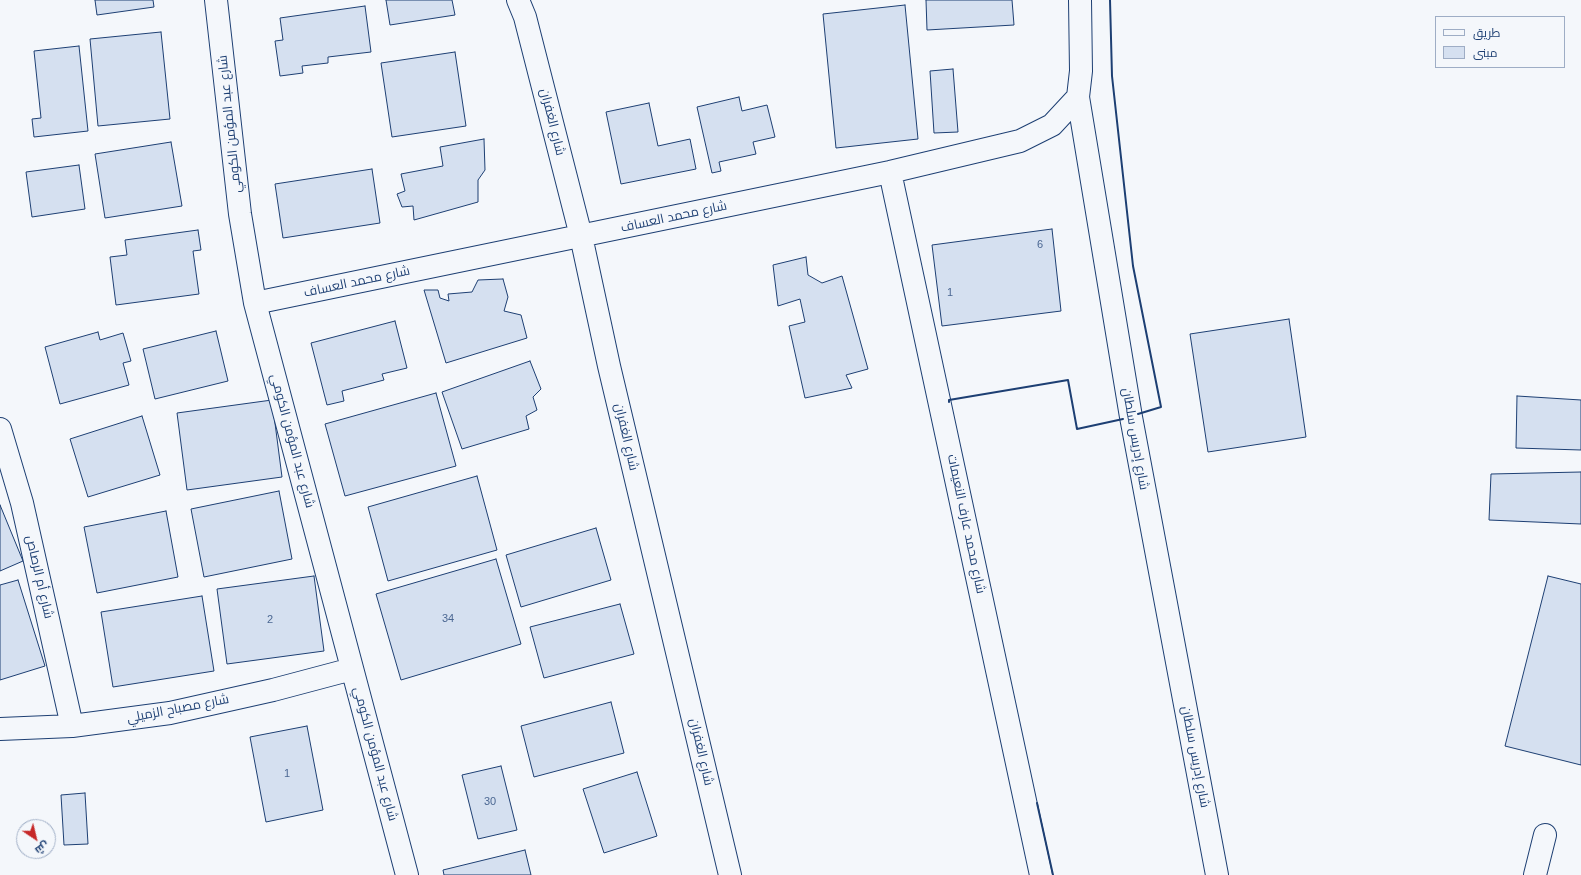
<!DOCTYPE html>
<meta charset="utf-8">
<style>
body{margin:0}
#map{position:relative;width:1581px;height:875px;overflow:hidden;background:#f4f7fb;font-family:Arial,Cairo,sans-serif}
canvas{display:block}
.legend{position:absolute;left:1435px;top:16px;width:130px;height:52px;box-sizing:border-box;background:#f4f7fb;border:1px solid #9eadc5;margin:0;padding:5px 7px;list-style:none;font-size:12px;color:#1d3f73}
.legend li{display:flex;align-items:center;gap:8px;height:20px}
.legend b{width:20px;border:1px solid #9eadc5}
.north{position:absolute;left:16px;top:819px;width:40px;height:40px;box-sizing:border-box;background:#f4f7fb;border:1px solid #9eadc5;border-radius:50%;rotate:145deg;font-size:11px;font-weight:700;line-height:16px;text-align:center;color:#1d3f73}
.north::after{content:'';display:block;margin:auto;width:14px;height:18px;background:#c62828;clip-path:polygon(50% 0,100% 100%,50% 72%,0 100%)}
</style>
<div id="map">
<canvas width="1581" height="875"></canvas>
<ul class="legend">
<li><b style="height:5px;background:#f4f7fb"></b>طريق</li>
<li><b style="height:11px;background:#d5e0f0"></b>مبنى</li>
</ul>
<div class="north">ش</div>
</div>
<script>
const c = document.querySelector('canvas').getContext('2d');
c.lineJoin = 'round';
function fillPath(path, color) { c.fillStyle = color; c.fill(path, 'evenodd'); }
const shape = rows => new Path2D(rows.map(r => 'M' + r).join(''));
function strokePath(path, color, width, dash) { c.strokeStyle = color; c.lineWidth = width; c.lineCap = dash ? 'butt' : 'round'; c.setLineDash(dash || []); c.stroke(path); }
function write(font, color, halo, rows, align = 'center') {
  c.font = font + ' Arial,Cairo,sans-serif'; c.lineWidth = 3; c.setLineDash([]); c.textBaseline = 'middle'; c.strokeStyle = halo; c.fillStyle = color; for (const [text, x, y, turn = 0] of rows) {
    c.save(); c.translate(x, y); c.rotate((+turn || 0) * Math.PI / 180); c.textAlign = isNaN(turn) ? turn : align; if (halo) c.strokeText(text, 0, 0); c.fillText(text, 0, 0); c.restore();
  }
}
const building = shape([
 [95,0,153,0,154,7,97,15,95,0],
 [386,0,452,0,455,15,390,25,386,0],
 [926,0,1012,0,1014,25,927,30,926,0],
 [905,5,918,139,836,148,823,14,905,5],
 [365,6,371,52,328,57,328,63,302,66,303,73,280,76,275,41,283,40,280,18,365,6],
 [161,32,170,119,98,126,90,39,161,32],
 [79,46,88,131,34,137,32,119,41,118,34,51,79,46],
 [455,52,466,126,392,137,381,63,455,52],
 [953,69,958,132,934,133,930,71,953,69],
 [739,97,742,111,767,105,775,137,753,142,756,154,719,162,721,171,712,173,697,107,739,97],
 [649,103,658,146,690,139,696,169,621,184,606,112,649,103],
 [484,139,485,170,478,180,478,202,414,220,413,206,402,207,397,194,405,191,401,174,443,166,440,147,484,139],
 [171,142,182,206,105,218,95,154,171,142],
 [79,165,85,209,32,217,26,172,79,165],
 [372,169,380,223,283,238,275,184,372,169],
 [1052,229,1061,311,942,326,932,245,1052,229],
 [198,230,201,250,193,251,199,294,116,305,110,257,127,255,125,240,198,230],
 [806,257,808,275,822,283,842,276,868,369,846,375,852,388,805,398,789,326,805,322,800,299,778,306,773,265,806,257],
 [503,279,508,297,504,311,521,315,527,338,446,363,424,290,438,290,440,298,449,301,448,294,472,292,478,280,503,279],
 [1289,319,1306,437,1208,452,1190,334,1289,319],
 [395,321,407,368,382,374,384,380,342,391,344,401,327,405,311,343,395,321],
 [216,331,228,381,155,399,143,349,216,331],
 [98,332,100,340,123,333,131,361,123,363,129,385,60,404,45,347,98,332],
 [530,361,541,389,533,397,537,410,526,416,529,429,462,449,442,392,530,361],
 [436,393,456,466,345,496,325,424,436,393],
 [1517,396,1581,400,1581,450,1516,448,1517,396],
 [272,400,282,477,187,490,177,413,272,400],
 [142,416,160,475,88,497,70,439,142,416],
 [1581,472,1581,524,1489,520,1491,474,1581,472],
 [477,476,497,550,388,581,368,507,477,476],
 [279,491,292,559,204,577,191,509,279,491],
 [0,505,23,561,0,571,0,505],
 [166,511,178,577,97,593,84,527,166,511],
 [596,528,611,580,521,607,506,555,596,528],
 [496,559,521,644,401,680,376,594,496,559],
 [314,576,324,651,227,664,217,589,314,576],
 [1548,576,1581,584,1581,765,1505,746,1548,576],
 [18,580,45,666,0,680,0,585,18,580],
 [202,596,214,671,113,687,101,612,202,596],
 [620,604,634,654,544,678,530,627,620,604],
 [611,702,624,753,534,777,521,726,611,702],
 [307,726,323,810,266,822,250,737,307,726],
 [501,766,517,830,478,839,462,775,501,766],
 [637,772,657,836,604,853,583,789,637,772],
 [85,793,88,844,64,845,61,795,85,793],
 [525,850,531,875,444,875,443,870,525,850]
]);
fillPath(building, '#d5e0f0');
strokePath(building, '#1d3f73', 1);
const minor = shape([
 [216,0,240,214,255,303,407,875],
 [518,0,525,17,581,236,609,366,730,875],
 [1080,0,1081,71,1078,97,1131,417,1217,875],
 [890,172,1041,875],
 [255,303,890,172,1020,141,1052,125,1078,97],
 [0,429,22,503,72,726],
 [0,729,72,726,170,713,273,690,352,669],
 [1535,875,1545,835]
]);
strokePath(minor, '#1d3f73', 24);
strokePath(minor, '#f4f7fb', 22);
strokePath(shape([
 [1110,0,1112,76,1133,266,1161,407,1138,414],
 [949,402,949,400,1068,380,1077,429,1123,419],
 [1037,803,1053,875]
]), '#1d3f73', 2);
write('11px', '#4b6792', null, [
 ["6",1040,245],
 ["1",950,293],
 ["34",448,619],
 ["2",270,620],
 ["1",287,774],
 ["30",490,802]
]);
write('13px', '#1d3f73', '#f4f7fb', [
 ["شارع الغفران",552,122,76],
 ["شارع عبد المؤمن الكومي",230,124,-96],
 ["شارع محمد العساف",674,217,-12],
 ["شارع محمد العساف",357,282,-12],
 ["شارع الغفران",626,437,77],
 ["شارع إدريس سلطان",1135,439,80],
 ["شارع عبد المؤمن الكومي",292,441,75],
 ["شارع محمد عارف النعيمات",966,524,78],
 ["شارع أم الرصاص",39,577,77],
 ["شارع مصباح الزميلي",178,709,-11],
 ["شارع الغفران",701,752,77],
 ["شارع عبد المؤمن الكومي",375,754,75],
 ["شارع إدريس سلطان",1195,757,79]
]);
</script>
